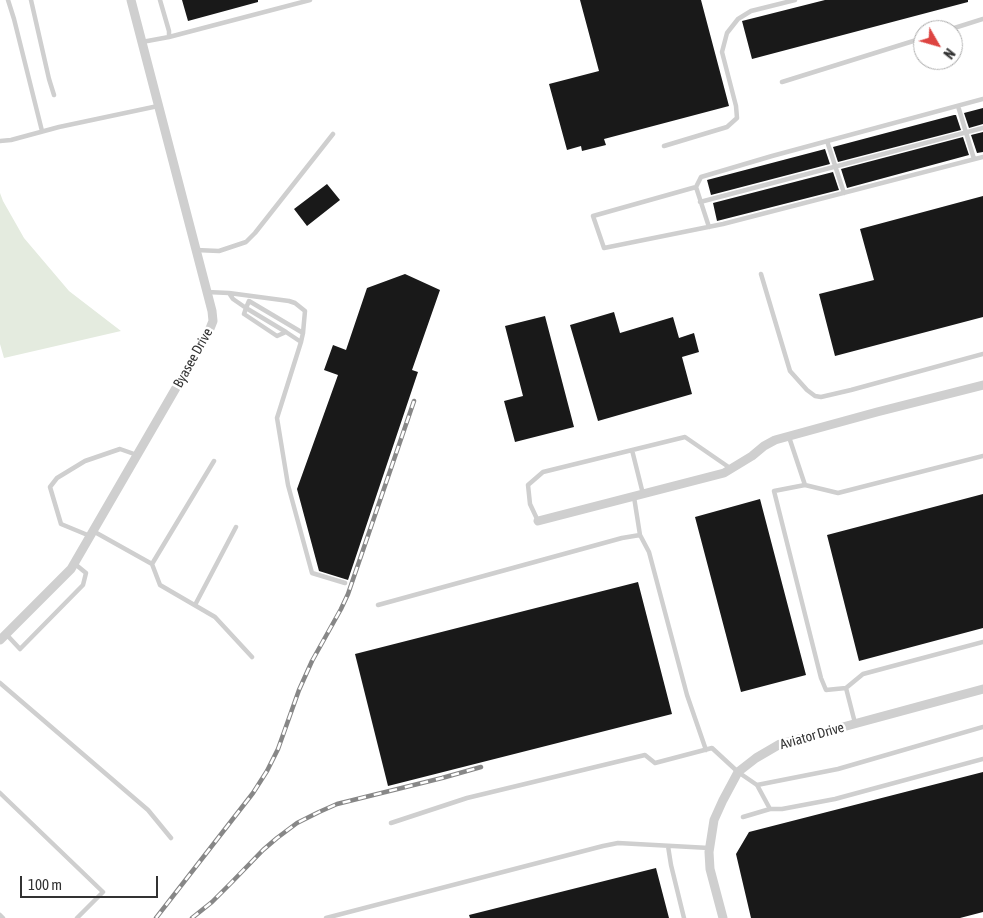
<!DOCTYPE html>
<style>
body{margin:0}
#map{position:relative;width:983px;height:918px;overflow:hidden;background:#fff;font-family:"Asap Condensed",sans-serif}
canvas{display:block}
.north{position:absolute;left:913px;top:20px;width:50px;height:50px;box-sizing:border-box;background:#fff;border:1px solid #adadad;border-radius:50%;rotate:128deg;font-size:14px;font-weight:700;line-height:20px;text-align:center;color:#323232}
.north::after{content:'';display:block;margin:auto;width:18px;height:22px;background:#dd4441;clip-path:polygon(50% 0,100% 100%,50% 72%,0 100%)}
.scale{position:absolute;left:20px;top:876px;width:138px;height:22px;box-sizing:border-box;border:2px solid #323232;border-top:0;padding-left:6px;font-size:15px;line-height:18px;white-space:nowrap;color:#323232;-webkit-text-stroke:4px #fff;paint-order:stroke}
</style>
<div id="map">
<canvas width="983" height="918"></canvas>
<div class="north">N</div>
<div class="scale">100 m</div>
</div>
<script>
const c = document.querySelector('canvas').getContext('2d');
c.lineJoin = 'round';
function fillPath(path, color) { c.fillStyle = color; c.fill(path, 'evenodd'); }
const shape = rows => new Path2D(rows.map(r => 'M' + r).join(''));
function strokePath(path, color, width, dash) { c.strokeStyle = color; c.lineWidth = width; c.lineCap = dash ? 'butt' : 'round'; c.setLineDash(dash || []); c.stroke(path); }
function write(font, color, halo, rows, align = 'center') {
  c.font = font + ' "Asap Condensed",sans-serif'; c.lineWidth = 5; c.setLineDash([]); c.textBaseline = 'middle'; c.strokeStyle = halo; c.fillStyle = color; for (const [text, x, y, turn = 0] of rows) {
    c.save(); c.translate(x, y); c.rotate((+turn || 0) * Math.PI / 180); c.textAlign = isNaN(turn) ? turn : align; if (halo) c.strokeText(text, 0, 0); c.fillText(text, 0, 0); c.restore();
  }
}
fillPath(shape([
 [0,193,3,201,24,238,69,291,121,331,4,358,0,344]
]), '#e4ebdf');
fillPath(shape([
 [182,0,258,0,258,2,188,21],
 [580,0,701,0,729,106,604,139,606,145,582,151,581,146,567,150,549,84,599,71],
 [825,0,968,0,968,2,752,59,742,21],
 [983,108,983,124,969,128,964,113],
 [954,115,956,115,961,130,838,162,833,147],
 [983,132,983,152,977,153,971,135],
 [963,137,969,155,847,188,841,169],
 [825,149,830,164,711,195,707,180],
 [833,172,839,190,717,221,713,203],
 [327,184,340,200,307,226,294,209],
 [983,196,983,317,835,356,819,294,874,280,860,229],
 [405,274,440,290,412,370,418,372,348,580,319,571,297,489,338,375,324,370,333,345,346,350,367,288],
 [614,312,620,333,673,317,679,338,694,333,699,352,682,357,692,394,598,421,570,325],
 [545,316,574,427,515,442,504,401,523,396,505,326],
 [983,494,983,628,859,661,827,535],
 [760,499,806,675,741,692,695,517],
 [638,582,672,714,388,786,355,654],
 [983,772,983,912,960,918,751,918,736,854,749,832],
 [656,868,669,918,470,918,469,915]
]), '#191919');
strokePath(shape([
 [8,0,14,19,42,131],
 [31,0,49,79,54,95],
 [948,30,983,19],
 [169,37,310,0],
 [142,42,169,37,169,31,160,0],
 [782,82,923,38],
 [958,106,974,159],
 [0,141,11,140,59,127,158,106],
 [827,141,844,193],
 [664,146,727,127,737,118,736,106,722,52,727,33,738,19,751,11,795,0],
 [696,187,593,216,604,248,723,224,983,157],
 [700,202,983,128],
 [709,227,696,187,701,177,772,156,983,99],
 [196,250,219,251,246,242,255,233,333,134],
 [761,274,790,371,807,390,815,396,821,397,851,390,983,354],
 [207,292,229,293,289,301,295,303,305,311,303,333,301,342,277,418,288,485,312,573,345,583],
 [229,293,233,299,246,308,244,314,277,336,286,332],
 [301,342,286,332,246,308,249,301,303,333],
 [789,437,805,485],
 [632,450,643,494],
 [983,456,838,493,805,485,774,491,821,678,826,690,846,688,863,674,983,642],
 [634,497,640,535],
 [538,521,530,504,528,485,543,472,685,437,730,468],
 [93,531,152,564,214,461],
 [90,536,61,524,50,487,57,478,85,461,120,449,137,455],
 [152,564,160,585,215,617,252,657],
 [195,605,236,527],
 [378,605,622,538,640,535,649,552,687,695,706,750],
 [6,634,20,649,83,585,86,573,75,564],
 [0,683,148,810,171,838],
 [846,688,855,723],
 [757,785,838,769,983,727],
 [0,793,103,892,77,918],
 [743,817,770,809],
 [391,823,467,798,645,755,655,763,712,748,738,772,757,785,770,809,782,809,835,799,983,759],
 [668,846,671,865,684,918],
 [0,915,3,918],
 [326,918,603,846,618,843,709,848]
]), '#cfcfcf', 4.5);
strokePath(shape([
 [538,521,724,473,752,456,764,446,775,440,877,412,983,385],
 [0,640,71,569,209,331,213,321,212,311,131,0],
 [723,918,710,869,709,852,714,820,723,800,738,772,756,758,780,744,983,689]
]), '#cfcfcf', 9);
const rail = shape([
 [156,918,253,793,267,771,278,749,299,690,312,661,341,609,348,594,414,401],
 [192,918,212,902,231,883,263,850,277,838,297,823,319,812,337,804,442,778,481,767]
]);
strokePath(rail, '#878787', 4.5);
strokePath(rail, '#fff', 2.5, [8]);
write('14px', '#323232', '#fff', [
 ["Byasee Drive",193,358,-61],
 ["Aviator Drive",812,736,-16]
]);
</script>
